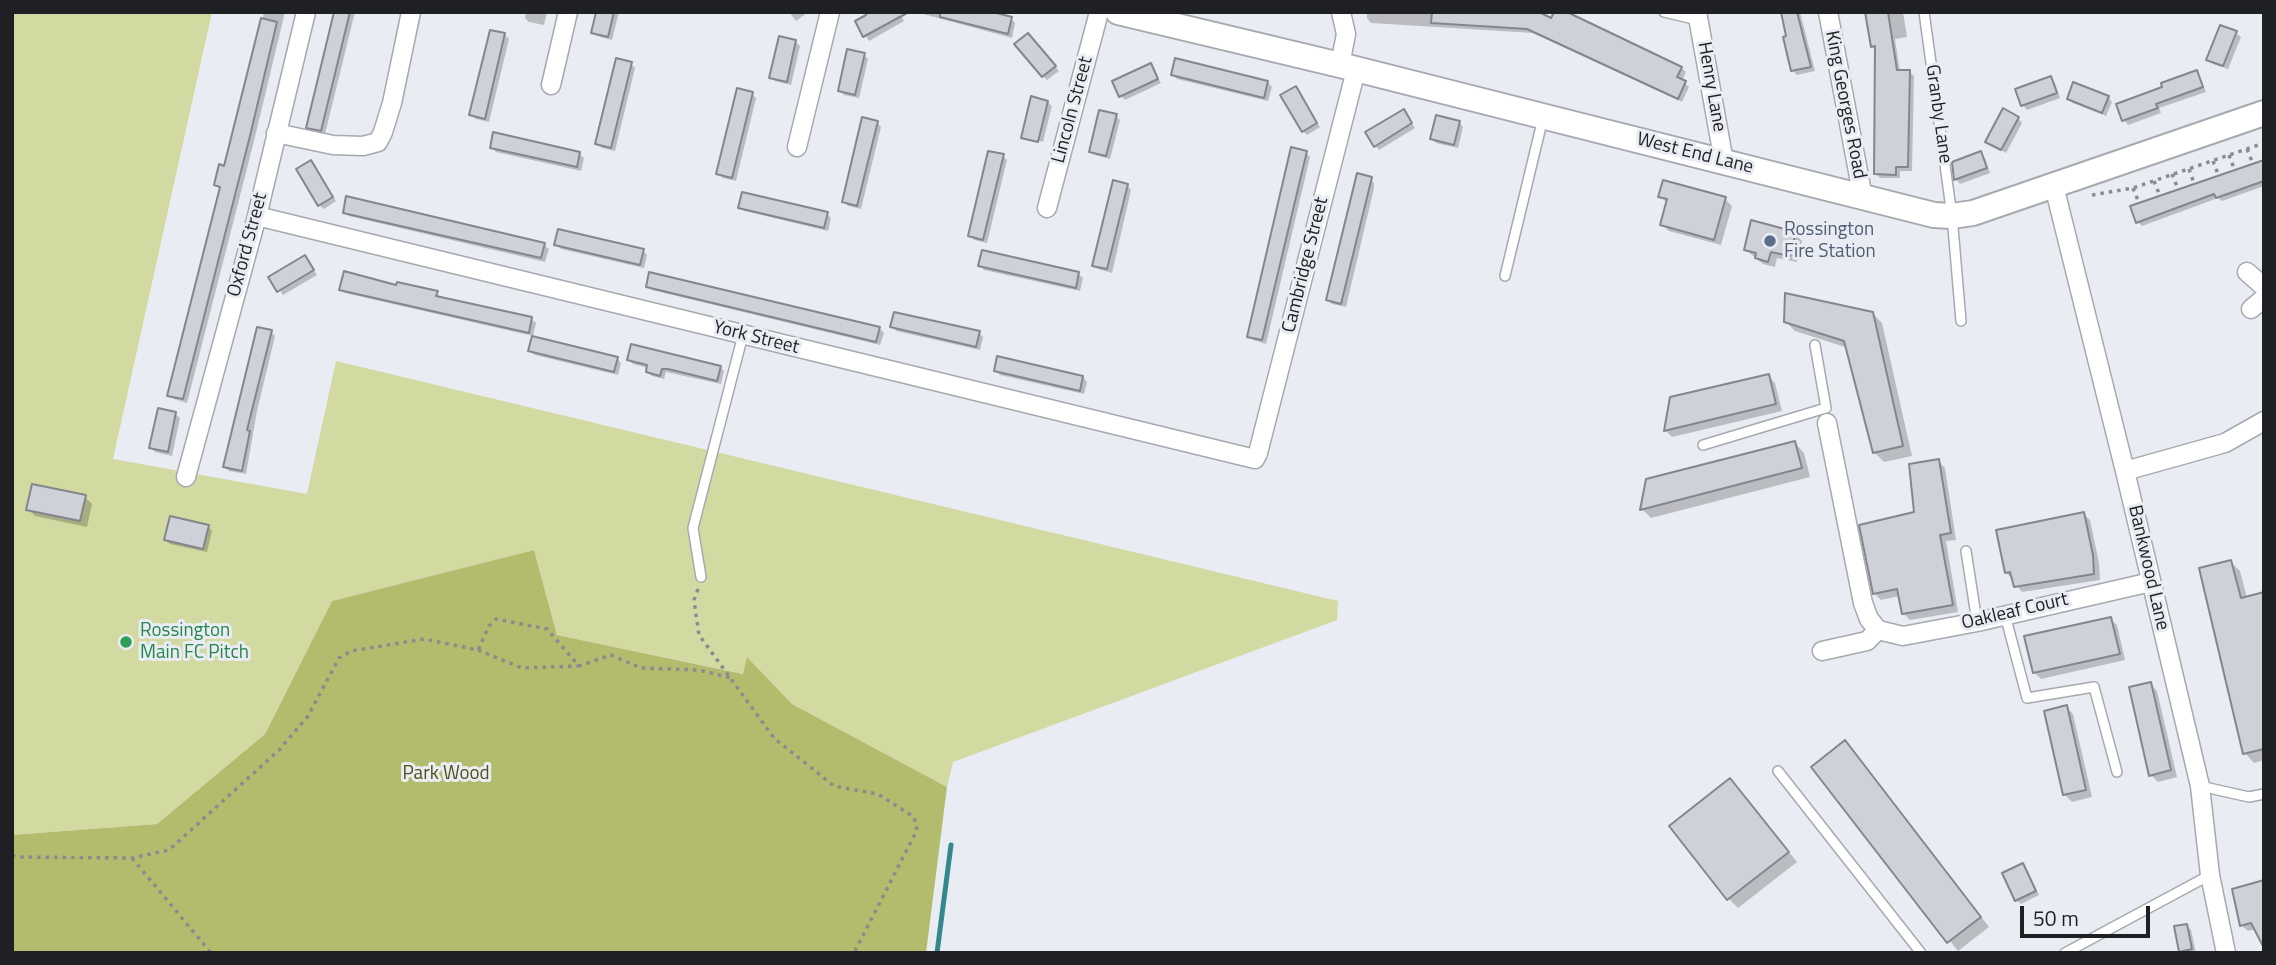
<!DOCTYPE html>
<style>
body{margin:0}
#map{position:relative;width:2276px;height:965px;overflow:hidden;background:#e9ecf2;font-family:"Titillium Web",sans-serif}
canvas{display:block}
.frame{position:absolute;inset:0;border:14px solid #1f2023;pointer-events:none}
.scale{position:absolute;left:2020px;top:906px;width:130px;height:32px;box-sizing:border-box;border:4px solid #1f2023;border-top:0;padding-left:9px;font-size:21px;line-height:24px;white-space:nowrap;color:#1f2023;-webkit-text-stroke:5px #e9ecf2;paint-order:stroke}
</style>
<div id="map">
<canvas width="2276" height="965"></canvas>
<div class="frame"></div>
<div class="scale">50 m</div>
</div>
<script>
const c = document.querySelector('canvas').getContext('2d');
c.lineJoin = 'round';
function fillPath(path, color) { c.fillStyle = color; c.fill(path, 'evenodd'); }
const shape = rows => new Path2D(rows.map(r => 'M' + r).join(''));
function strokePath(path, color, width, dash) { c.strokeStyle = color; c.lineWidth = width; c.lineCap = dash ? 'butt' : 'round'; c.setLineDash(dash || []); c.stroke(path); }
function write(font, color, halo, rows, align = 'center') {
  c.font = font + ' "Titillium Web",sans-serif'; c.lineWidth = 6; c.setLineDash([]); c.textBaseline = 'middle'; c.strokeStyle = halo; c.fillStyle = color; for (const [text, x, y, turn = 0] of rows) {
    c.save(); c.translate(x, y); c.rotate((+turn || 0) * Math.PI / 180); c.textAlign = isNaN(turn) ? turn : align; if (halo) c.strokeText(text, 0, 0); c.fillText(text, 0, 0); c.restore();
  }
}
fillPath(shape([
 [12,12,212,12,113,459,307,494,336,361,1338,601,1337,620,953,762,947,787,792,704,748,658,744,674,557,635,534,550,332,601,265,734,157,824,12,835]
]), '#d2d9a1');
fillPath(shape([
 [534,550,557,635,743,674,747,657,792,704,947,787,926,953,12,953,12,835,157,824,265,734,332,601]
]), '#b3bc6c');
fillPath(shape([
 [264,12,285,12,254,141,187,403,174,399,169,395,221,190,216,185,226,168],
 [336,12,355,12,325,134,312,131,308,127],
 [526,12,547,12,544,25,529,22,525,18],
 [598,12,619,12,612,40,597,36,593,32],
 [789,12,808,12,796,21],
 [899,12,904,21,869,41,857,22],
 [916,12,986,12,1011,19,1015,23,1012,38],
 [1367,12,1535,12,1681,68,1686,72,1682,81,1689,87,1682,102,1533,33,1371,23,1367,18],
 [1783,12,1800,12,1815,71,1797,75,1792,70],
 [1867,12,1903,12,1907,37,1895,39,1900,72,1909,72,1914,76,1912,171,1900,171,1900,178,1880,178,1876,174,1877,50,1873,46],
 [2221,27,2236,33,2241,37,2228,69,2213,64,2209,59],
 [505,35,509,39,489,122,476,119,471,114],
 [1032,39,1059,71,1047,80,1043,76],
 [795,41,800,46,791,85,775,81,771,77],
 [864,55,868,59,859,98,844,95,840,91],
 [631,64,635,68,615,151,602,148,597,143],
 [1150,65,1161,83,1125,100,1121,96],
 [2196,72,2200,77,2206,92,2159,108,2161,113,2128,125,2124,120,2118,106,2165,88],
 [1173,75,1268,82,1272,87,1268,101,1177,79],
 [2050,79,2055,83,2060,98,2027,110,2023,105],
 [1295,88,1320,127,1307,135,1303,131],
 [752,94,756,98,736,181,723,178,718,173],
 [2108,97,2112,102,2106,116,2073,103,2069,99],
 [1047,102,1052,106,1043,142,1025,137,1025,140,1023,137],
 [1403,111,1415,128,1379,150,1375,145],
 [1116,116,1120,120,1110,159,1095,155,1091,151],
 [2018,118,2022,123,2006,153,1987,141],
 [877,122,881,127,861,209,848,206,844,202],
 [1459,122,1463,127,1458,148,1436,143,1432,138],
 [492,147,579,154,584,158,581,171,496,152],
 [1306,153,1310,157,1266,344,1253,340,1249,336],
 [1981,153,1985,158,1990,173,1960,184,1956,179,1954,163],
 [1003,156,1007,160,987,243,974,240,970,236],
 [311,162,336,201,324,209,319,205],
 [2264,162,2264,186,2222,201,2218,198,2142,226,2138,222],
 [1370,178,1374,183,1374,188,1346,307,1332,304,1328,300],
 [1127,185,1131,190,1112,273,1098,269,1094,265],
 [1660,196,1725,199,1732,206,1721,245,1669,231,1662,224,1668,204],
 [740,207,827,214,831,218,828,231,745,211],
 [345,212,544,245,549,249,545,262,349,216],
 [1795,234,1802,241,1797,262,1777,258,1775,267,1763,264,1746,250],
 [556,244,643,251,647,255,644,268,561,249],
 [305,257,317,275,283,295,271,277],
 [980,265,1078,274,1083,278,1080,291,984,270],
 [648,286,879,328,884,333,880,345,652,290],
 [397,287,437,293,441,299,531,319,536,323,533,336,345,293,341,289],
 [1872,313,1882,323,1912,456,1884,462,1874,452,1848,348,1795,331,1786,322],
 [892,326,979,333,983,337,980,350,896,331],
 [271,332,275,336,257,411,246,474,229,471,225,467],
 [530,351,617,358,621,363,618,375,535,355],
 [629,360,720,367,724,371,721,384,666,372,664,379,652,376,647,372,648,368,633,364],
 [996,371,1083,377,1087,382,1084,394,1000,375],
 [1768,376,1775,383,1782,411,1672,437,1665,430],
 [175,414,180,418,172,456,155,452,151,448],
 [1795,443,1804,453,1810,477,1651,518,1642,509],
 [1938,461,1945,468,1956,540,1946,541,1958,612,1910,620,1903,613,1900,596,1881,600,1874,593,1916,513],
 [85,497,92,504,87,527,35,516,28,509],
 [2084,514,2090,520,2099,563,2100,580,2022,592,2006,572],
 [208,526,212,531,207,552,170,544,166,540],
 [2231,562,2240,571,2247,598,2264,594,2264,760,2254,763,2245,753],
 [2110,619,2117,625,2125,660,2041,679,2034,672],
 [2150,684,2157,691,2177,777,2158,782,2151,775],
 [2066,707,2073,714,2092,797,2072,802,2065,795,2046,712],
 [1845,743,1854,752,1989,927,1958,951,1813,767],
 [1730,780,1797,862,1738,908,1729,899],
 [2023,865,2027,870,2039,895,2021,904,2016,900],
 [2264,882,2256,929,2248,931,2241,925],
 [2186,925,2191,930,2196,953,2181,951]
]), '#0003');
strokePath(shape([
 [937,953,951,845]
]), '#34888b', 5);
const building = shape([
 [334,12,350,12,321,131,306,128,334,12],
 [596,12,614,12,608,37,591,33,596,12],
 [867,12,909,12,863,37,855,21,866,15,867,12],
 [940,12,993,12,1012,17,1008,34,940,17,940,12],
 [1432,12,1539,12,1551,18,1554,12,1567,12,1682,67,1677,77,1686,81,1678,99,1527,29,1431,23,1432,12],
 [1781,12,1797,12,1811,67,1791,71,1783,37,1786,36,1781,12],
 [1865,12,1888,12,1897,70,1910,70,1908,167,1896,167,1896,175,1874,174,1875,46,1871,47,1865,12],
 [261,18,277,22,250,136,183,399,167,396,220,187,214,185,219,164,224,166,261,18],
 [2220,25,2237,31,2223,66,2206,60,2220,25],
 [490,30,505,33,485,119,469,115,490,30],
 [1028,33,1056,66,1042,77,1014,44,1028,33],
 [779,36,796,40,787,82,769,78,779,36],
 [847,49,865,53,855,95,838,91,847,49],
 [616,58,632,62,611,148,595,144,616,58],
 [1175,58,1268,81,1264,98,1171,75,1175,58],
 [1151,63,1158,79,1119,97,1112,81,1151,63],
 [2197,70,2203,87,2156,104,2158,108,2122,121,2116,104,2162,87,2161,83,2197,70],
 [2051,76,2057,93,2021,106,2015,89,2051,76],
 [2073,82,2109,96,2102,113,2067,99,2073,82],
 [1296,86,1317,123,1302,132,1280,95,1296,86],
 [737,88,753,92,732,178,716,174,737,88],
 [1031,96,1048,101,1038,142,1021,138,1031,96],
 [2003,108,2019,117,2001,150,1985,142,2003,108],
 [1404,109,1412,123,1374,147,1365,132,1404,109],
 [1099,110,1117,114,1106,156,1089,152,1099,110],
 [1436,115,1460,121,1454,145,1430,139,1436,115],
 [862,117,878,121,857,206,842,202,862,117],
 [493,132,580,152,577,167,490,148,493,132],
 [1291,147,1307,151,1262,340,1247,337,1291,147],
 [988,151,1004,154,983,240,968,236,988,151],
 [1981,151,1987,168,1954,180,1952,162,1981,151],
 [311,160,333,197,318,206,296,169,311,160],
 [2264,160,2264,181,2216,198,2214,194,2136,223,2130,206,2264,160],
 [1357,173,1372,177,1341,304,1326,300,1357,173],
 [1113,180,1128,184,1107,269,1092,266,1113,180],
 [1663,180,1726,197,1714,240,1660,225,1667,199,1658,197,1663,180],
 [742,192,828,212,824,228,738,208,742,192],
 [346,196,545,243,541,258,343,213,346,196],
 [1751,220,1796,232,1790,256,1771,252,1768,262,1755,258,1756,253,1744,250,1751,220],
 [558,229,644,249,640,265,554,245,558,229],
 [982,250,1079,272,1076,288,978,266,982,250],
 [305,255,314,270,277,292,268,277,305,255],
 [344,271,396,285,397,282,438,291,436,296,532,317,529,333,339,290,344,271],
 [649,272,880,327,876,342,646,287,649,272],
 [1785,293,1873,312,1903,446,1873,453,1844,341,1784,322,1785,293],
 [894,312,980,331,976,347,890,327,894,312],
 [257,327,272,330,247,430,250,431,242,471,223,467,257,327],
 [532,336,618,357,614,372,528,351,532,336],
 [631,344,721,366,717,381,668,369,662,369,660,376,646,372,647,365,627,360,631,344],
 [997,356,1083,376,1080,391,994,371,997,356],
 [1769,374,1776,404,1664,431,1670,397,1769,374],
 [158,408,176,412,168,452,149,448,158,408],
 [1795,441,1802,468,1640,510,1646,479,1795,441],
 [1939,459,1951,533,1940,535,1953,605,1902,614,1897,589,1873,594,1859,525,1914,512,1909,464,1939,459],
 [32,484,86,495,80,521,26,510,32,484],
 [2084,512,2093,555,2094,574,2014,587,2010,572,2005,573,1996,530,2084,512],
 [170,516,209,525,203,549,164,540,170,516],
 [2231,560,2241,598,2264,592,2264,749,2243,754,2199,568,2231,560],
 [2111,617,2120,654,2033,673,2024,636,2111,617],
 [2151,682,2171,770,2149,776,2129,687,2151,682],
 [2067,705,2086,790,2063,795,2044,711,2067,705],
 [1845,740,1981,917,1947,943,1811,767,1845,740],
 [1730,778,1789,852,1727,900,1669,826,1730,778],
 [2023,863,2036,891,2015,901,2002,873,2023,863],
 [2264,880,2264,948,2251,923,2240,926,2232,889,2264,880],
 [2187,924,2192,949,2179,952,2174,926,2187,924]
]);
fillPath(building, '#ced2d8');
strokePath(building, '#83868c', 2);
const lane = shape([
 [1664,12,1698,20],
 [1924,12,1952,216,1961,321],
 [1505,276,1543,118],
 [1703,445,1826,408,1815,345],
 [1966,551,1977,622],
 [701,577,693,528,743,335],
 [2005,615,2027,698,2094,687,2117,772],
 [1778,771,1921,953],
 [2200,786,2249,797,2264,794],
 [2065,953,2210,875]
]);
const street = shape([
 [1697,12,1724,162],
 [1828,12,1863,198],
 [1340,65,1346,34,1341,12],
 [551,85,568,12],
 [276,133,333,145,363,146,378,142,383,132,392,103,411,12],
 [797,147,830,12],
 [2054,186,2125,471,2200,786,2210,875,2226,953],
 [1047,208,1099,12],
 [257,216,1255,459,1258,453,1356,70],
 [2247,272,2264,287],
 [2251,309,2264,298],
 [1827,423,1863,603,1869,619,1878,630,1903,636,1977,622,2151,582],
 [2125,471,2225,443,2264,421],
 [186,477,257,216,306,12],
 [1822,651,1867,641,1878,630]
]);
const secondary = shape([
 [1118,12,1340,65,1934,215,1952,216,1973,213,2264,113]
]);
strokePath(lane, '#a6a9af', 12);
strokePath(street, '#a6a9af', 21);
strokePath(secondary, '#a6a9af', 28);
strokePath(shape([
 [2247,149,2253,164],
 [2229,155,2235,171],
 [2213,161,2219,177],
 [2189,169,2194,183],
 [2172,174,2178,189],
 [2154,181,2160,196],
 [2133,188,2139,203],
 [2092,195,2133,188,2264,143],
 [698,589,694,600,699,635,774,738,834,786,878,794,914,817,917,830,854,953],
 [478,650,522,668,579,666],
 [12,855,17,857,132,858,169,850,279,750,308,716,339,658,351,651,424,639,478,650,489,626,496,619,547,629,579,666,611,655,641,668,699,670,731,678],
 [132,858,211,953]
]), '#898b90', 3.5, [3.5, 5]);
strokePath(lane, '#fff', 9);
strokePath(street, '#fff', 18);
strokePath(secondary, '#fff', 24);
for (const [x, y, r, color] of [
 [1770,241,7,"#5c6f8a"],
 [126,642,7,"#2e9e5b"]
]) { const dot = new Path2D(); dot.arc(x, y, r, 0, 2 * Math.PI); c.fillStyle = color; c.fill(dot); strokePath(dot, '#e9ecf2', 2.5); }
write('19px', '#1f2023', '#e9ecf2', [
 ["Henry Lane",1711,87,80],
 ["King Georges Road",1845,105,79],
 ["Lincoln Street",1073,110,-75],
 ["Granby Lane",1938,114,82],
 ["West End Lane",1695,154,14],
 ["Oxford Street",248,245,-75],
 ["Cambridge Street",1306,265,-76],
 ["York Street",756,338,14],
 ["Bankwood Lane",2148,568,77],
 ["Oakleaf Court",2015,612,-13]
]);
write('19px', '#4e5e75', '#e9ecf2', [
 ["Rossington",1784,230],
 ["Fire Station",1784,252]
], 'left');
write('19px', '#27864d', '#e9ecf2', [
 ["Rossington",140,631],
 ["Main FC Pitch",140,653]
], 'left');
write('19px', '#4e5217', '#e9ecf2', [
 ["Park Wood",446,774]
]);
</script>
